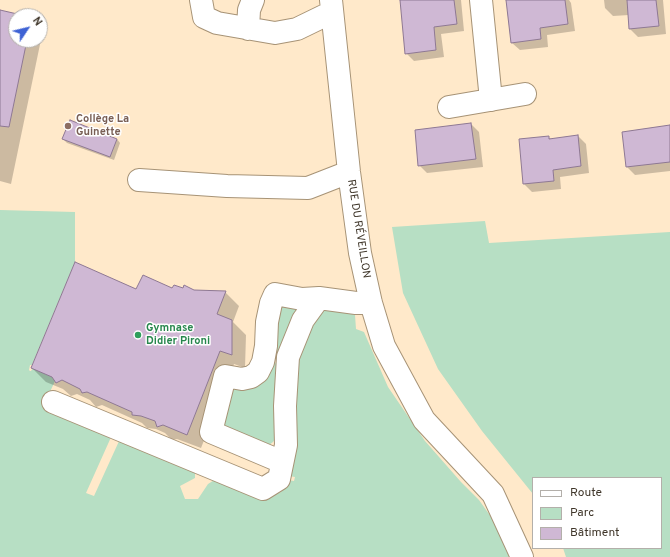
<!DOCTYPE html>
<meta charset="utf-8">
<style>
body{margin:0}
#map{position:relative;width:670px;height:557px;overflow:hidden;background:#ffe9ca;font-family:Overpass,sans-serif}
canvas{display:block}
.legend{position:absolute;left:532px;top:477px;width:130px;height:72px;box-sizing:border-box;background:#fff;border:1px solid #b3afaa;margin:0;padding:5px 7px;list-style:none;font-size:12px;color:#40372b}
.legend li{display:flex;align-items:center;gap:8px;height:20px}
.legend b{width:20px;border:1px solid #b3afaa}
.north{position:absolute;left:8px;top:8px;width:40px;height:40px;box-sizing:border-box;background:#fff;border:1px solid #b3afaa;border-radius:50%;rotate:55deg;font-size:11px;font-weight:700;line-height:16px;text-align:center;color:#40372b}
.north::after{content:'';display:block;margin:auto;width:14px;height:18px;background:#3e62d4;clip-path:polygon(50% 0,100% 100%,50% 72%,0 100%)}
</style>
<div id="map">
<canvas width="670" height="557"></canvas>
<ul class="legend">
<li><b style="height:5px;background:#fff"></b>Route</li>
<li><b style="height:11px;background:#b7dfc4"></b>Parc</li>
<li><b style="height:11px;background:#cfb8d4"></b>Bâtiment</li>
</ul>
<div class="north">N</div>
</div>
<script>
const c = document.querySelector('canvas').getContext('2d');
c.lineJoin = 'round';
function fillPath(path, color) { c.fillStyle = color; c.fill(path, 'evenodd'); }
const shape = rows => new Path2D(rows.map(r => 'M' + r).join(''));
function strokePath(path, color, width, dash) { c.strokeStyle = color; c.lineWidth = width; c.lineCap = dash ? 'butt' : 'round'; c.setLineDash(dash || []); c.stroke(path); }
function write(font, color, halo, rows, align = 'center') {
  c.font = font + ' Overpass,sans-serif'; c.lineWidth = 3; c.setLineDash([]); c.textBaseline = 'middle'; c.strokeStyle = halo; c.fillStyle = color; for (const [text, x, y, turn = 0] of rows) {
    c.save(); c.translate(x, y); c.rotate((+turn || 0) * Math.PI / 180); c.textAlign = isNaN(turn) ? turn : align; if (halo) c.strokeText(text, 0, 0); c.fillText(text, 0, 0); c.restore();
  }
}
fillPath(shape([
 [0,210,75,212,75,262,32,365,30,365,29,370,30,371,31,371,33,368,52,377,55,381,43,407,112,435,86,493,94,496,120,439,195,470,195,478,180,486,185,499,198,499,208,484,216,479,269,497,281,492,288,480,294,481,295,477,289,476,297,361,314,317,327,308,345,310,355,315,356,329,364,332,388,387,425,441,461,482,479,500,499,528,510,557,0,557],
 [485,221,489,243,670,232,670,557,566,557,563,548,661,548,661,478,533,478,533,494,482,431,438,369,403,293,392,227],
 [300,302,280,363,269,347,274,306],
 [268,352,279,368,276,438,273,442,269,445,219,427,226,388]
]), '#b7dfc4');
fillPath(shape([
 [401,0,461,0,464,31,441,34,444,57,414,61,406,53],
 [507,0,569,0,571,3,575,31,547,35,548,47,520,50,512,43],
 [604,0,663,0,666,34,638,37,630,29,629,15,613,16,605,8],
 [0,11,21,16,16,16,16,40,40,40,40,27,43,30,11,184,0,181],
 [471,124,479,132,483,167,427,173,419,165],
 [670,126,670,171,635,175,627,167,623,133],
 [578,136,586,144,589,173,560,177,561,189,532,192,524,184,548,137,551,139],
 [63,139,117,139,120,143,114,160,67,143],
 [173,289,225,292,239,306,233,322,246,335,245,368,234,364,201,448,177,439,172,440,165,433,156,429,147,428,142,423,102,405,96,407,90,400,77,394,71,396,63,389,46,382,32,368,137,290]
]), '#0003');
const building = shape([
 [400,0,454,0,457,24,434,27,436,50,405,54,400,0],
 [506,0,565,0,568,24,540,28,541,39,511,43,506,0],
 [627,0,656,0,659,26,629,29,627,0],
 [0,10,26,16,16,16,16,40,27,40,9,127,0,126,0,10],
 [70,120,117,139,110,157,62,139,70,120],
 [471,123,476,159,418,166,415,130,471,123],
 [670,125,670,162,626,167,622,132,670,125],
 [578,135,581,166,553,170,554,181,523,184,519,139,549,136,549,139,578,135],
 [75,262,136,289,143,275,172,288,174,285,183,288,184,285,194,290,226,291,217,314,232,320,232,355,220,351,187,435,163,425,157,427,155,421,141,416,132,415,132,412,87,392,82,393,80,389,62,380,56,383,52,377,31,368,75,262]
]);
fillPath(building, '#cfb8d4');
strokePath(building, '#8e7893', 1);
const minor = shape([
 [201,0,204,17,217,23,275,33,297,29,332,12],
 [331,0,349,172,360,253,371,303,384,346,424,420,493,494,522,557],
 [481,0,491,100],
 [248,29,249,10,253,0],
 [449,107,525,94],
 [139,180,227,186,308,188,349,172],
 [53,402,263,489,279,479,286,445,285,406,288,357,303,320,319,298],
 [282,462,211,432,225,376,242,379,251,377,258,372,263,362,266,346,267,322,271,303,275,294,302,299,319,298,356,303,371,303]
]);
strokePath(minor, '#a79376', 24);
strokePath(minor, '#fff', 22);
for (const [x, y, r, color] of [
 [68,126,4,"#8d6e63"],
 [138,335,4,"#2e9e5b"]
]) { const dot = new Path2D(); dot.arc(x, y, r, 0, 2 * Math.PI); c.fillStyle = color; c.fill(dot); strokePath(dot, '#fff', 1.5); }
write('bold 11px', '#785e54', '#fff', [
 ["Collège La",76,120],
 ["Guinette",76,133]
], 'left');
write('11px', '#40372b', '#fff', [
 ["RUE DU RÉVEILLON",358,229,81]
]);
write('bold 11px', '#27864d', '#fff', [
 ["Gymnase",146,329],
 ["Didier Pironi",146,342]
], 'left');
</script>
